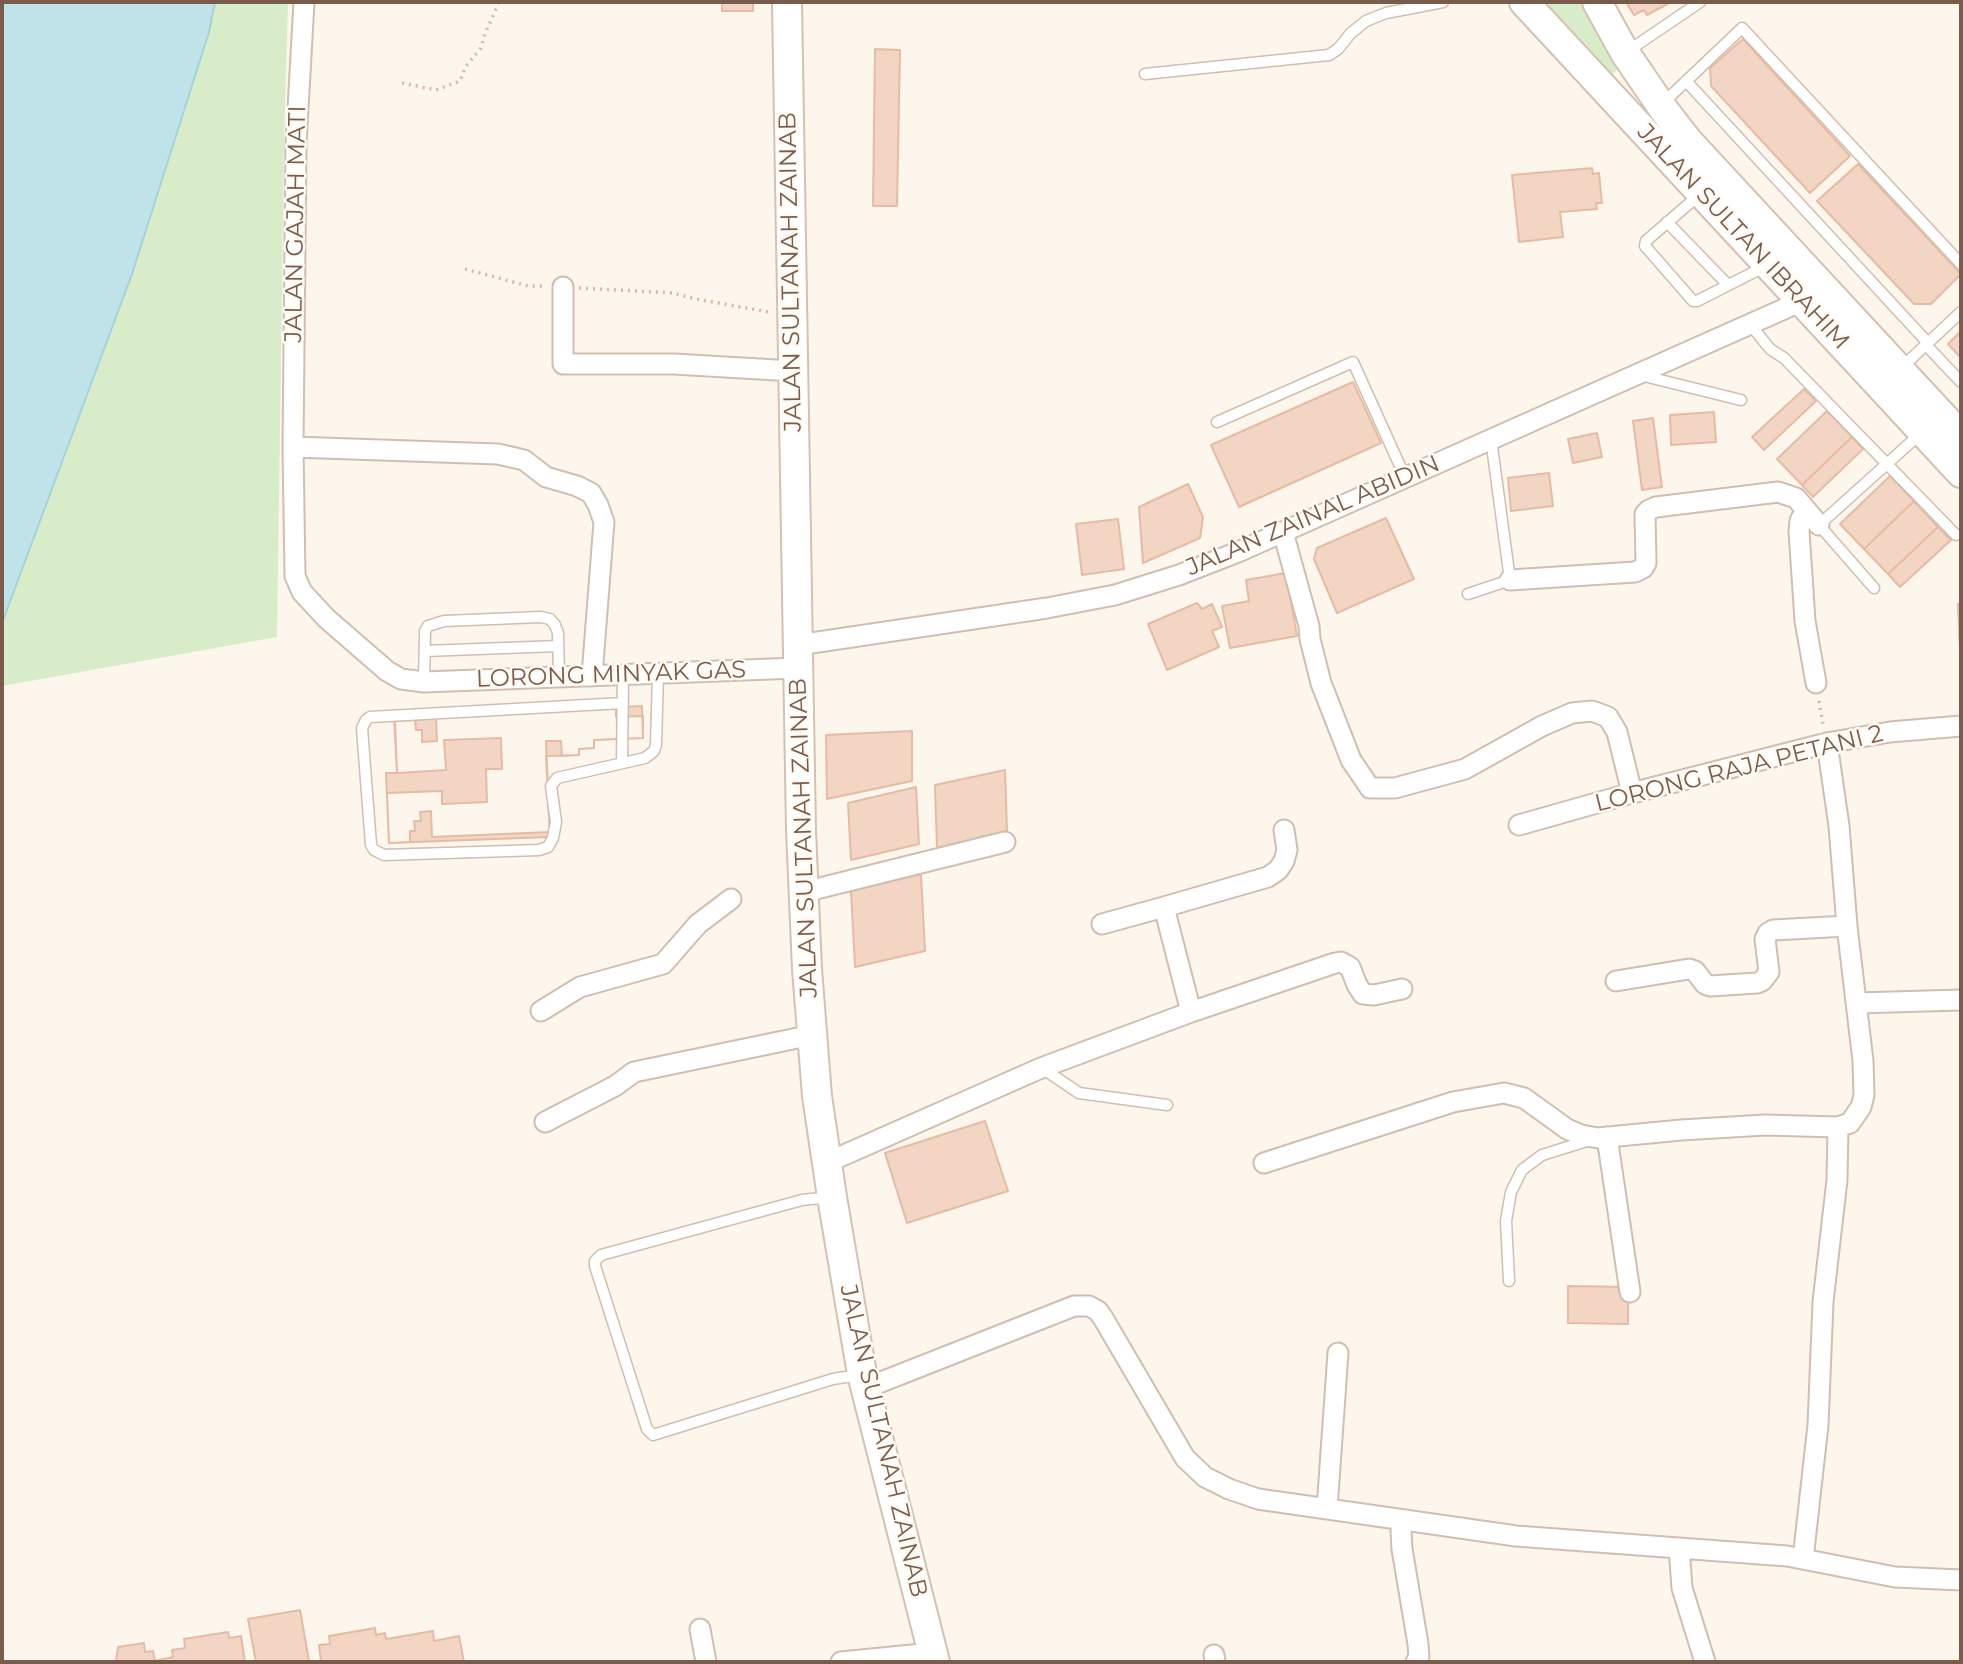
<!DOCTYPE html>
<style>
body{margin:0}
#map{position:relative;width:1963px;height:1664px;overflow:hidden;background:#fdf6ec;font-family:Montserrat,sans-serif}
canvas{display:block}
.frame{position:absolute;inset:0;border:4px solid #7a5c4d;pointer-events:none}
</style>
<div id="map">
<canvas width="1963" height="1664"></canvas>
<div class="frame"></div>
</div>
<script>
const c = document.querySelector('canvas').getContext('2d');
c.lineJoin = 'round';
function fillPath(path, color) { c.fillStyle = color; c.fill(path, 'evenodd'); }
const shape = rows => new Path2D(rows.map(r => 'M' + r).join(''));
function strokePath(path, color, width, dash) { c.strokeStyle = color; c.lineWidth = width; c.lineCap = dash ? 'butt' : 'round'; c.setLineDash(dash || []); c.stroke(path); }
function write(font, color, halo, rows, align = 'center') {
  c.font = font + ' Montserrat,sans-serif'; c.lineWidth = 5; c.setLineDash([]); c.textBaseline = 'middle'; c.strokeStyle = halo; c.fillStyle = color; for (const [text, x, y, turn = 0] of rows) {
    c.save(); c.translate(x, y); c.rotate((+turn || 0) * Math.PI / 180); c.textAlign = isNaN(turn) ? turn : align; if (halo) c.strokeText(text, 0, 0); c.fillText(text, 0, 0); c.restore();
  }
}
fillPath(shape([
 [215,2,288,2,284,143,277,637,2,686,2,623,132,274,209,32],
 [1542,2,1583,2,1618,69,1609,77]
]), '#d8ecc9');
const water = shape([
 [2,2,215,2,209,32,132,274,2,623,2,2]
]);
fillPath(water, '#bfe3e8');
strokePath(water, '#a5d3da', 2);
const building = shape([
 [722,2,753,2,753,11,722,11,722,2],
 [1626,2,1671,2,1647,15,1644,10,1634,15,1626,2],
 [1743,39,1850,156,1810,193,1711,86,1710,68,1743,39],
 [875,49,900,50,897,206,873,206,875,49],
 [1858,164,1961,274,1931,304,1914,304,1817,201,1858,164],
 [1592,168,1593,174,1599,173,1602,203,1596,203,1597,209,1560,212,1563,237,1519,242,1512,175,1592,168],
 [1961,331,1961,358,1948,344,1961,331],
 [1353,382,1381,443,1239,507,1211,445,1353,382],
 [1804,389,1816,401,1764,450,1752,437,1804,389],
 [1827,411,1852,437,1802,485,1777,459,1827,411],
 [1714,412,1716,442,1671,445,1670,415,1714,412],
 [1653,418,1662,487,1642,490,1633,421,1653,418],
 [1597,433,1602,457,1573,463,1568,439,1597,433],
 [1852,437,1863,449,1813,497,1802,485,1852,437],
 [1549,473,1553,506,1511,511,1508,478,1549,473],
 [1890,476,1914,501,1864,549,1840,524,1890,476],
 [1188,484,1203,517,1200,538,1143,563,1139,507,1188,484],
 [1914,501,1938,527,1888,574,1864,549,1914,501],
 [1386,518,1414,579,1337,613,1314,559,1317,548,1386,518],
 [1118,519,1124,569,1082,575,1076,524,1118,519],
 [1938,527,1951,540,1900,587,1888,574,1938,527],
 [1286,573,1297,636,1230,648,1222,606,1249,601,1246,580,1286,573],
 [1197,603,1202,609,1212,604,1222,627,1212,631,1219,647,1167,670,1148,624,1197,603],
 [1958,604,1961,604,1961,652,1960,652,1958,604],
 [642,706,643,738,594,740,594,748,579,749,579,755,546,756,550,837,389,843,386,773,397,773,394,717,642,706],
 [616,707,616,717,643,716,643,738,594,740,594,748,579,749,579,755,562,756,561,741,546,741,550,832,432,837,431,811,420,812,421,821,414,821,415,831,410,831,410,842,389,843,387,793,442,791,442,804,487,802,486,769,502,769,501,738,444,740,446,770,397,773,395,721,415,720,416,730,422,730,422,742,437,741,436,715,616,707],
 [912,731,912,781,827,799,826,735,912,731],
 [1005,770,1007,831,937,848,935,785,1005,770],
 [916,787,919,844,851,860,848,803,916,787],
 [921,874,925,951,855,967,851,891,921,874],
 [985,1121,1008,1191,907,1223,885,1153,985,1121],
 [1568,1286,1628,1287,1628,1324,1568,1323,1568,1286],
 [300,1610,309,1661,256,1662,248,1619,300,1610],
 [375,1628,376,1635,385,1633,386,1639,433,1631,434,1641,459,1636,464,1662,321,1662,319,1645,330,1644,329,1636,375,1628],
 [228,1632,229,1638,241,1636,245,1662,114,1662,116,1662,118,1647,144,1643,145,1652,153,1651,155,1661,173,1657,172,1650,185,1648,184,1639,228,1632]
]);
fillPath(building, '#f3d5c3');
strokePath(building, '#e6bba3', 2);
const lane = shape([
 [1628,51,1700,2],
 [1145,74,1329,55,1338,49,1351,33,1366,21,1386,13,1443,2],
 [1686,81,1928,343],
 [1661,105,1742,28,1961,264],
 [1699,195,1646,241,1645,246,1693,301,1697,301,1766,266],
 [1667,222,1728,285],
 [1750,324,1770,349,1784,358,1956,535],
 [1926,345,1961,382],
 [1900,369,1961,312],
 [1640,375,1741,400],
 [1217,422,1353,362,1405,477],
 [1874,588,1819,525,1920,434],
 [1468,594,1510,580,1491,439],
 [425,651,558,646],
 [424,682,425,631,428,626,444,621,541,617,550,619,555,625,558,633,559,677],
 [623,703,370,717,366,720,362,728,371,845,374,850,384,855,539,850,548,847,553,838,556,822,551,786,557,778,645,758,654,751,656,745,658,673],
 [622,763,623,675],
 [1042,1068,1079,1093,1167,1105],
 [831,1197,802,1200,601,1255,595,1261,595,1266,647,1429,653,1435,833,1379,859,1375],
 [1509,1281,1506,1221,1511,1192,1522,1170,1542,1155,1587,1141]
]);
const street = shape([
 [304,2,296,144,293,447,295,576,302,592,326,618,387,671,401,679,424,682,798,668],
 [563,287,563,364,674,364,793,371],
 [293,447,498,454,524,460,546,477,577,486,591,493,598,505,604,522,592,676],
 [1809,513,1802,517,1800,521,1799,531,1805,621,1816,683],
 [1283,532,1309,626,1310,639,1321,683,1351,760,1370,788,1395,788,1465,769,1542,726,1572,713,1592,711,1608,717,1617,732,1632,793],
 [1510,580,1635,572,1643,568,1646,563,1645,514,1649,510,1656,507,1778,492,1796,498,1819,525],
 [798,645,1047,608,1115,595,1179,575,1238,552,1802,301],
 [1519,825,1632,793,1827,743,1890,732,1961,726],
 [804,892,1005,842],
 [1102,924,1164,907],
 [1616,981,1689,969,1695,971,1705,984,1710,986,1757,983,1762,981,1769,972,1765,939,1768,933,1773,930,1847,926],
 [1857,1003,1961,1000],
 [541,1011,580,987,663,964,698,924,731,899],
 [1191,1012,1164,907,1268,877,1278,870,1284,861,1287,850,1284,830],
 [545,1122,615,1086,634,1072,812,1035],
 [1607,1137,1630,1292],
 [826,1163,1041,1068,1191,1012,1335,963,1341,962,1350,967,1357,985,1363,994,1374,995,1402,989],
 [1264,1163,1453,1102,1504,1093,1524,1098,1567,1129,1581,1135,1598,1138,1681,1130,1765,1125,1838,1127,1850,1123,1861,1107,1864,1095,1863,1061,1847,926,1839,826,1827,743],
 [866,1388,1074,1306,1089,1306,1098,1311,1103,1318,1185,1458,1205,1477,1229,1489,1258,1499,1516,1536,1787,1556,1895,1577,1961,1580],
 [1327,1509,1338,1353],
 [1403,1520,1401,1531,1402,1549,1418,1644,1419,1657,1416,1662],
 [1679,1548,1682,1588,1705,1662],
 [1803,1559,1818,1425,1823,1302,1837,1180,1838,1127],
 [700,1629,706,1662],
 [1214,1655,1215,1662],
 [841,1662,932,1653]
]);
const secondary = shape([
 [787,2,801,831,807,969,817,1096,832,1197,862,1374,935,1662],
 [1524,2,1961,473],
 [1597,2,1625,53,1664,110,1688,141,1961,436]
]);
strokePath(lane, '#d1beb0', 13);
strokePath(street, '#d1beb0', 23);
strokePath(secondary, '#d6c0b0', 32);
strokePath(shape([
 [402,83,436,90,460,81,466,66,481,48,485,34,499,2],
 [465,269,528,286,544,286],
 [579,288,673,293,696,299,769,312],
 [1819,701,1823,724]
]), '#d9b8a5', 3.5, [2, 5]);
strokePath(lane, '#fff', 10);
strokePath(street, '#fff', 19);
strokePath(secondary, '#fff', 28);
write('24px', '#7a5c4d', '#fffaf3', [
 ["JALAN GAJAH MATI",296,224,-89],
 ["JALAN SULTAN IBRAHIM",1743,237,47],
 ["JALAN SULTANAH ZAINAB",791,272,-91],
 ["JALAN ZAINAL ABIDIN",1313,516,-23],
 ["LORONG MINYAK GAS",611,675,-2],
 ["LORONG RAJA PETANI 2",1739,769,-14],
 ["JALAN SULTANAH ZAINAB",804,838,-92],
 ["JALAN SULTANAH ZAINAB",883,1441,77]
]);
</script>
